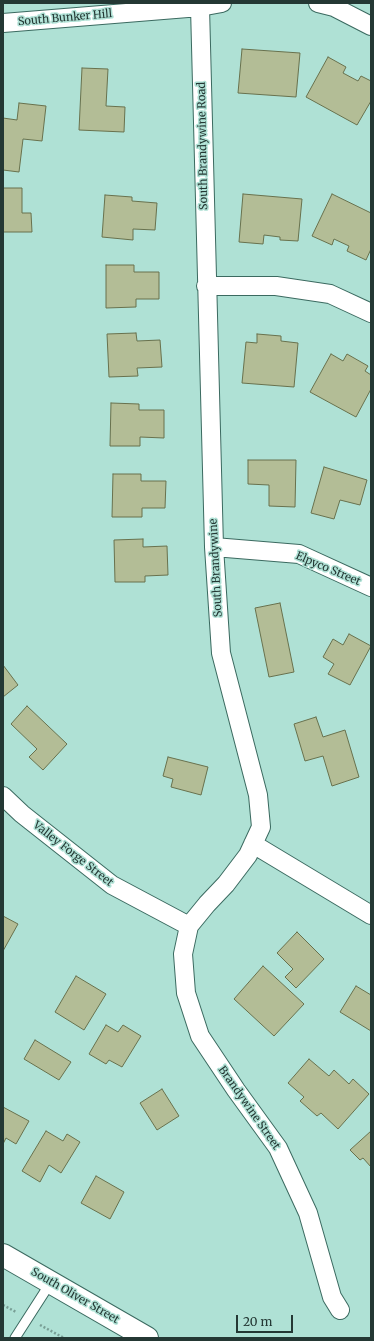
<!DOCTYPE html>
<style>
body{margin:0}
#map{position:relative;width:374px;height:1341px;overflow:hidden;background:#afe1d5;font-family:Merriweather,serif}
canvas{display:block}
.frame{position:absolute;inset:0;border:4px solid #243834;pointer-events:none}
.scale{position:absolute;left:236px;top:1315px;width:57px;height:18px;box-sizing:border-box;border:2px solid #243834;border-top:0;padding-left:5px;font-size:12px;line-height:14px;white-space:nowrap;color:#243834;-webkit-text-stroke:3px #afe1d5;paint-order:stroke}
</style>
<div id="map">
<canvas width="374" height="1341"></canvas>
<div class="frame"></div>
<div class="scale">20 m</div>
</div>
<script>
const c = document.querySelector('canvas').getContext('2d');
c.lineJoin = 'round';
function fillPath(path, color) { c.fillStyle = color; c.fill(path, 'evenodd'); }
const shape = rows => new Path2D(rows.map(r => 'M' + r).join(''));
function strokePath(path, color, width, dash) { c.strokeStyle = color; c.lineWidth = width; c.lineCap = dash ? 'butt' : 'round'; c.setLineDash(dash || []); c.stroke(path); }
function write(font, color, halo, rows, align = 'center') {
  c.font = font + ' Merriweather,serif'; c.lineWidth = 3; c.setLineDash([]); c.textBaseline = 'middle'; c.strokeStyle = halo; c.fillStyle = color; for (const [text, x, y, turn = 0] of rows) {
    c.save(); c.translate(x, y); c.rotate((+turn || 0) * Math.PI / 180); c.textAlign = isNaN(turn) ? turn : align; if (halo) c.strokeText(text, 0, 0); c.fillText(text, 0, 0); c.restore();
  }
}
const building = shape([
 [242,49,300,53,296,97,238,93,242,49],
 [328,57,346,67,343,73,358,81,361,76,371,81,371,101,357,125,306,97,328,57],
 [82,68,108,69,106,106,125,107,124,132,79,130,82,68],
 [19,103,46,106,42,141,23,139,19,172,3,170,3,118,17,120,19,103],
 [3,188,22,188,22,213,31,213,32,232,3,232,3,188],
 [243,194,302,199,298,241,280,240,280,237,264,235,263,244,239,242,243,194],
 [332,194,371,213,371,249,366,260,347,251,349,246,334,239,332,245,312,236,332,194],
 [105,195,132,197,132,201,157,203,155,230,133,229,133,240,102,237,105,195],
 [106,265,134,265,134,272,159,272,159,299,136,299,136,307,106,308,106,265],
 [136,333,137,341,160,340,162,367,137,368,138,376,109,377,107,334,136,333],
 [257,334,281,336,281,341,298,343,294,387,242,383,246,342,257,343,257,334],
 [331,354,343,361,347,354,368,366,365,371,371,375,371,389,356,417,310,392,331,354],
 [111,403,139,404,139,410,164,410,164,438,140,437,140,446,110,446,111,403],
 [248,460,296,460,295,507,269,506,269,485,248,484,248,460],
 [324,467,367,480,360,505,340,500,334,519,311,513,324,467],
 [113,474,141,474,141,481,166,481,165,508,142,508,142,517,112,517,113,474],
 [143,539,143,547,167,546,168,575,145,576,145,582,115,582,114,540,143,539],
 [280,603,294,672,269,677,255,608,280,603],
 [349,634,371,646,350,685,328,674,334,664,323,657,333,639,343,645,349,634],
 [3,665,18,685,3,697,3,665],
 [27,706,67,744,43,770,29,757,37,749,11,724,27,706],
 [316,717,323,737,345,730,359,777,332,786,323,756,305,761,294,724,316,717],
 [168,757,208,767,201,795,171,787,173,779,163,776,168,757],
 [3,916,18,924,3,951,3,916],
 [297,932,324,959,296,988,285,977,293,969,277,953,297,932],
 [263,966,304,1004,274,1036,234,999,263,966],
 [76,976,106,994,84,1030,55,1012,76,976],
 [356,986,371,995,371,1031,340,1012,356,986],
 [106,1025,118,1032,123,1025,141,1036,122,1067,109,1060,106,1064,89,1054,106,1025],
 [35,1040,71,1062,59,1080,24,1059,35,1040],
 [309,1059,329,1076,334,1070,349,1084,353,1079,369,1094,338,1129,321,1113,317,1116,300,1101,304,1097,288,1083,309,1059],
 [162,1089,179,1116,157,1130,140,1103,162,1089],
 [3,1107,29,1121,16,1144,6,1138,3,1144,3,1107],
 [46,1131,63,1141,67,1134,80,1142,61,1173,49,1165,40,1182,22,1171,46,1131],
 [371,1131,371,1167,363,1158,360,1160,350,1150,371,1131],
 [96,1176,124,1192,110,1219,81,1203,96,1176]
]);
fillPath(building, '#b3bd96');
strokePath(building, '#68714d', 1);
const lane = shape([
 [15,1338,51,1282]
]);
const street = shape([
 [318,3,334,7,371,26],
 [200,7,214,547,221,653,258,795,261,827,248,855,226,884,207,904,189,926,183,954,186,993,200,1036,236,1090,278,1148,308,1213,332,1297,340,1310],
 [3,23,200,7,222,3],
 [206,286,276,286,330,294,371,313],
 [214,547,299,554,371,587],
 [3,796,22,814,112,885,189,926],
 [253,844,371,915]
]);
const secondary = shape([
 [3,1255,147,1338]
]);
strokePath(lane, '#3b6a60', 11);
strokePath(street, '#3b6a60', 20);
strokePath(secondary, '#3b6a60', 24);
strokePath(shape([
 [3,1305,16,1312],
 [40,1325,64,1338]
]), '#789e95', 2.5, [2, 2]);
strokePath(lane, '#fff', 9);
strokePath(street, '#fff', 18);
strokePath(secondary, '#fff', 22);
write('11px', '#243834', '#afe1d5', [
 ["South Bunker Hill",65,18,-5],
 ["South Brandywine Road",203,146,-91],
 ["South Brandywine",216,568,-93],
 ["Elpyco Street",328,569,23],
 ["Valley Forge Street",73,854,38],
 ["Brandywine Street",249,1108,55],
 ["South Oliver Street",75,1296,30]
]);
</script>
